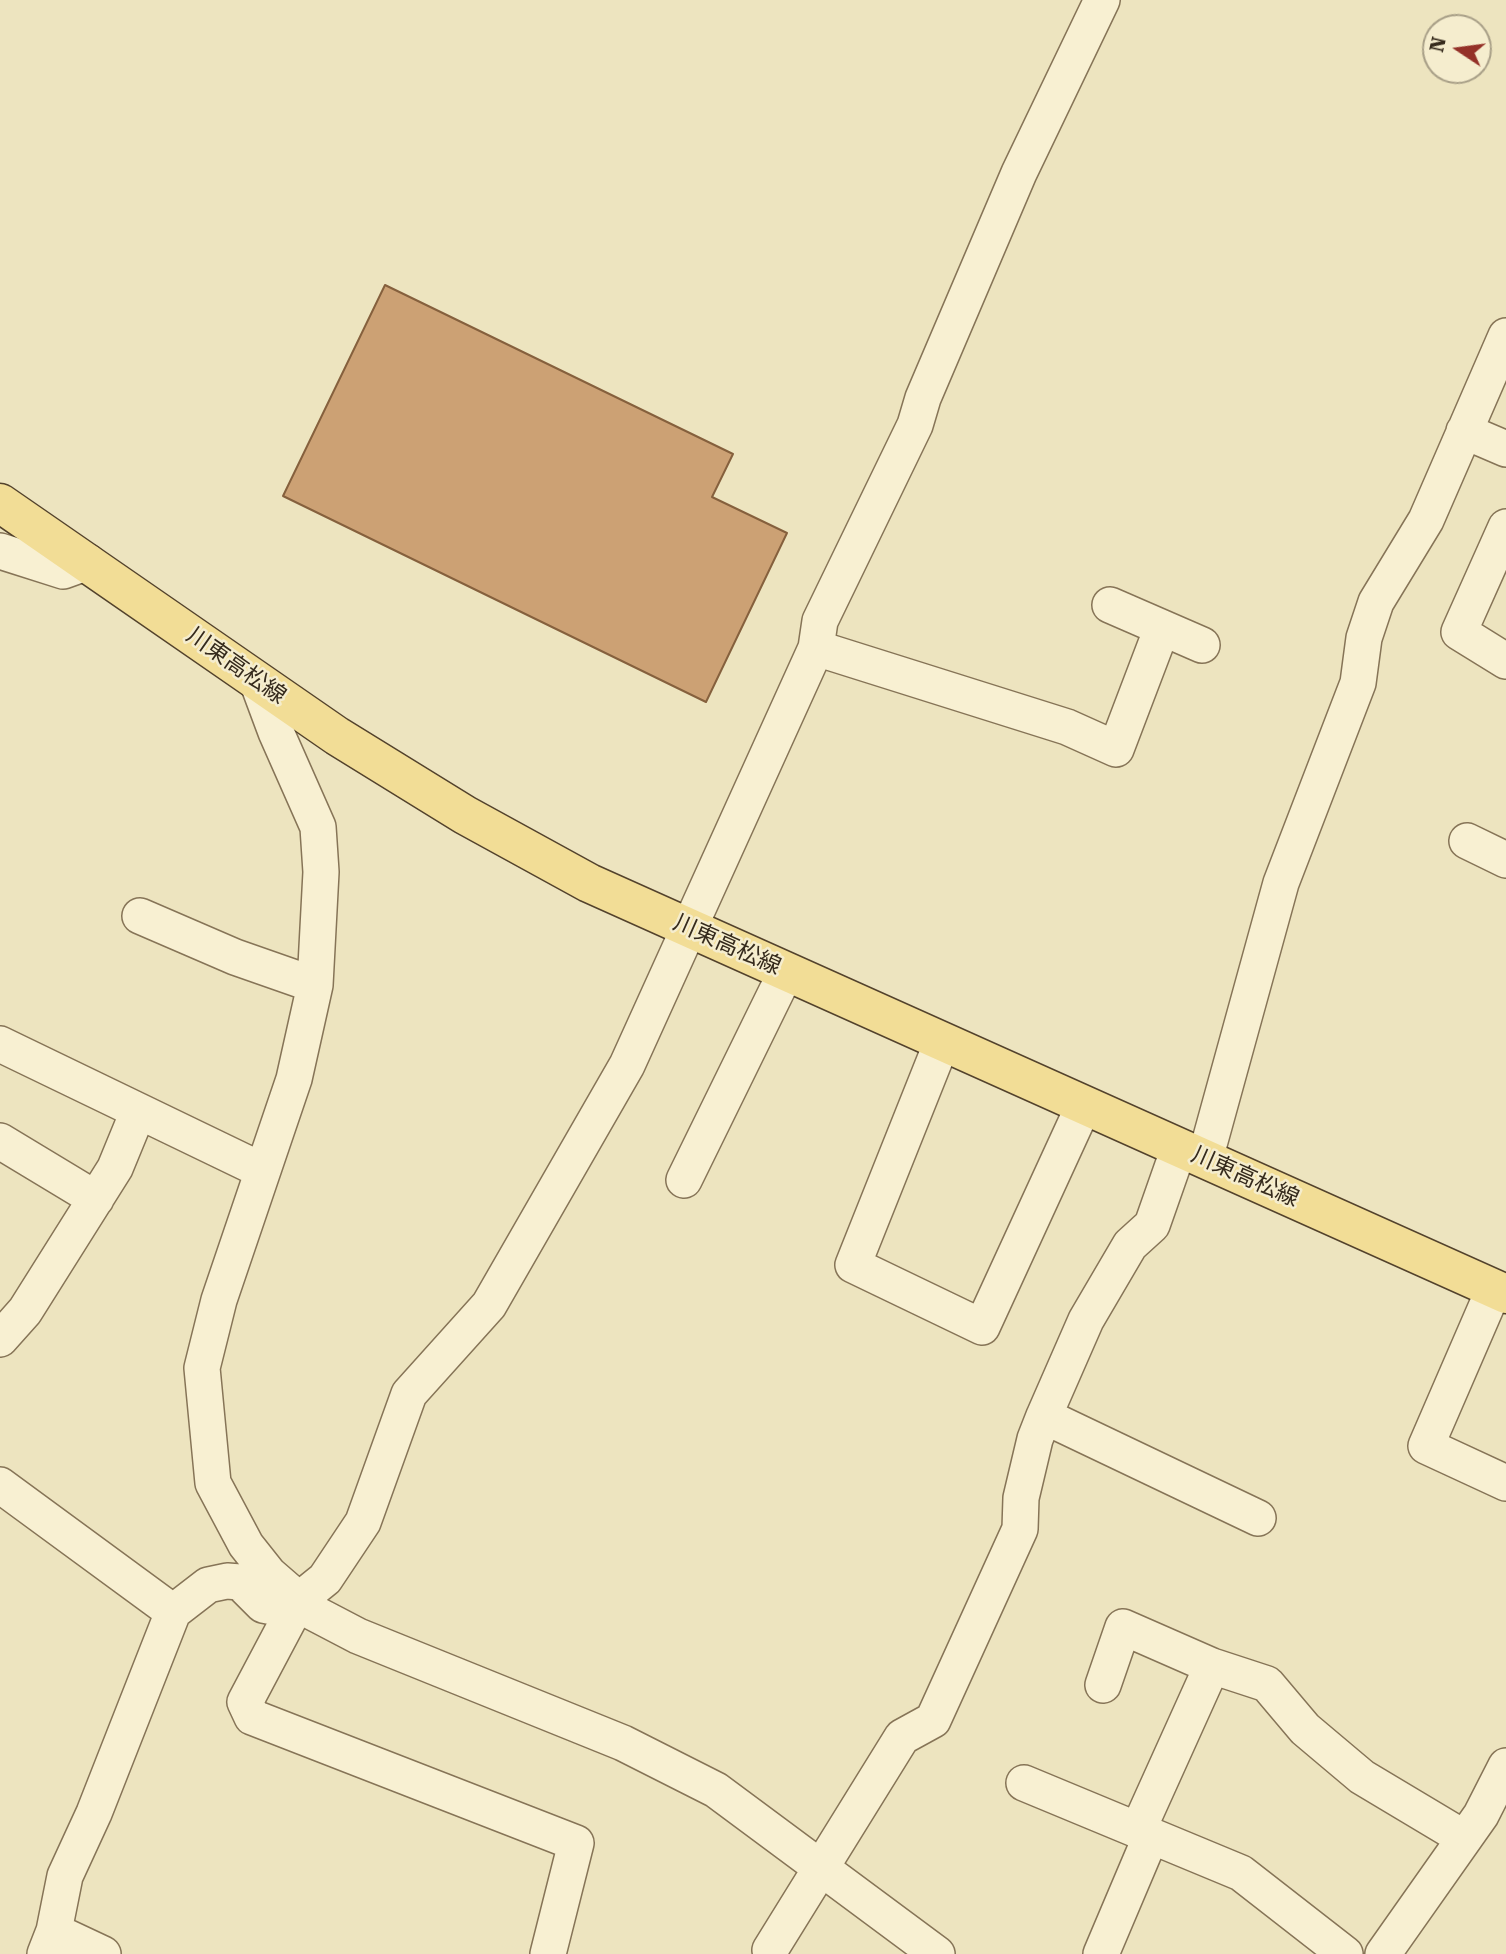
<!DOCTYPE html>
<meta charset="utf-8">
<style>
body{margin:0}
#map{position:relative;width:1506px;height:1954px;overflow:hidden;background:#ede4bf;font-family:"Roboto Serif",serif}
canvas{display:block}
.north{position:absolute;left:1422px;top:14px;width:70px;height:70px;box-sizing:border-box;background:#f5edce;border:2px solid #a89f87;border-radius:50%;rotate:283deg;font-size:19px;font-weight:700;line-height:28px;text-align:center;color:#352a1c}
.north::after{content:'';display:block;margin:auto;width:24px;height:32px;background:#943128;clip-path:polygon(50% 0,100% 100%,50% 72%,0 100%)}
</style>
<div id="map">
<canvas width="1506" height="1954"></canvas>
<div class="north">N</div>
</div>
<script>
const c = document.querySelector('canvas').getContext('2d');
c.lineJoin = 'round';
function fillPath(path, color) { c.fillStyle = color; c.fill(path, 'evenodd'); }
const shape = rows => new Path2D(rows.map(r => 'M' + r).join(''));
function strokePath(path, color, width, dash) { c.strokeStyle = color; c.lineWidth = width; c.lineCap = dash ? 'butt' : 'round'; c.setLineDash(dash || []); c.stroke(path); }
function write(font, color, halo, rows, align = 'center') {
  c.font = font + ' "Roboto Serif","Noto Sans JP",serif'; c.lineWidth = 5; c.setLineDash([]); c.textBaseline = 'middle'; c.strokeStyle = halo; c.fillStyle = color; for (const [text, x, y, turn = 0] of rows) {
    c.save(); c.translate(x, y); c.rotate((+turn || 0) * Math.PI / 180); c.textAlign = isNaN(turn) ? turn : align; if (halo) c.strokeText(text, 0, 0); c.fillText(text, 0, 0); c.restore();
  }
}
const building = shape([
 [385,285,733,454,712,497,787,533,706,702,283,496,385,285]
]);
fillPath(building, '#cca174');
strokePath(building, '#85603d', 2);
const minor = shape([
 [1464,431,1506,449],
 [1506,527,1459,632,1506,661],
 [0,551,63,571,88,562],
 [1110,605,1202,645],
 [816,648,820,621,915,425,923,398,1019,173,1102,0],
 [257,681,276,732,318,827,321,872,315,985,294,1079,219,1300,202,1368,213,1483,246,1545,269,1574,314,1613,358,1636,623,1743,716,1790,937,1954],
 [1467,841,1506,860],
 [140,916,235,957,315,985],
 [942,1042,853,1265,982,1327,1084,1105],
 [0,1044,261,1170],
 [0,1141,96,1199],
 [1205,1159,1281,883,1358,683,1364,638,1376,602,1426,520,1506,336],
 [684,1180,786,972],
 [1494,1289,1426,1446,1506,1483],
 [0,1339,25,1311,115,1168,138,1112],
 [1044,1416,1258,1518],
 [0,1485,173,1612],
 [1103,1685,1123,1627,1212,1666,1267,1684,1305,1729,1362,1777,1464,1838],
 [1024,1783,1241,1873,1345,1954],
 [1138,1830,1212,1666],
 [54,1931,103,1954],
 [770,1950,902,1737,933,1720,1020,1529,1021,1498,1035,1439,1044,1416,1086,1320,1130,1245,1152,1225,1179,1148],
 [45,1954,54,1931,65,1876,94,1813,173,1612,208,1585,227,1581,240,1582,263,1605,294,1611],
 [548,1954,576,1843,252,1717,245,1702,299,1600,325,1579,363,1522,409,1394,489,1305,627,1065,816,648,1067,727,1116,749,1162,628],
 [1101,1954,1151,1836],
 [1383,1954,1481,1815,1506,1766]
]);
const major = shape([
 [0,503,337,736,465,815,589,883,1506,1294]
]);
strokePath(minor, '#867457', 38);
strokePath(major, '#53422c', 41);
strokePath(minor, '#f8f0d2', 35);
strokePath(major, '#f2dd96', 38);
write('23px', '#352a1c', '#f5edce', [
 ["川東高松線",236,666,35],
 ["川東高松線",727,945,24],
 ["川東高松線",1245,1177,24]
]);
</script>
